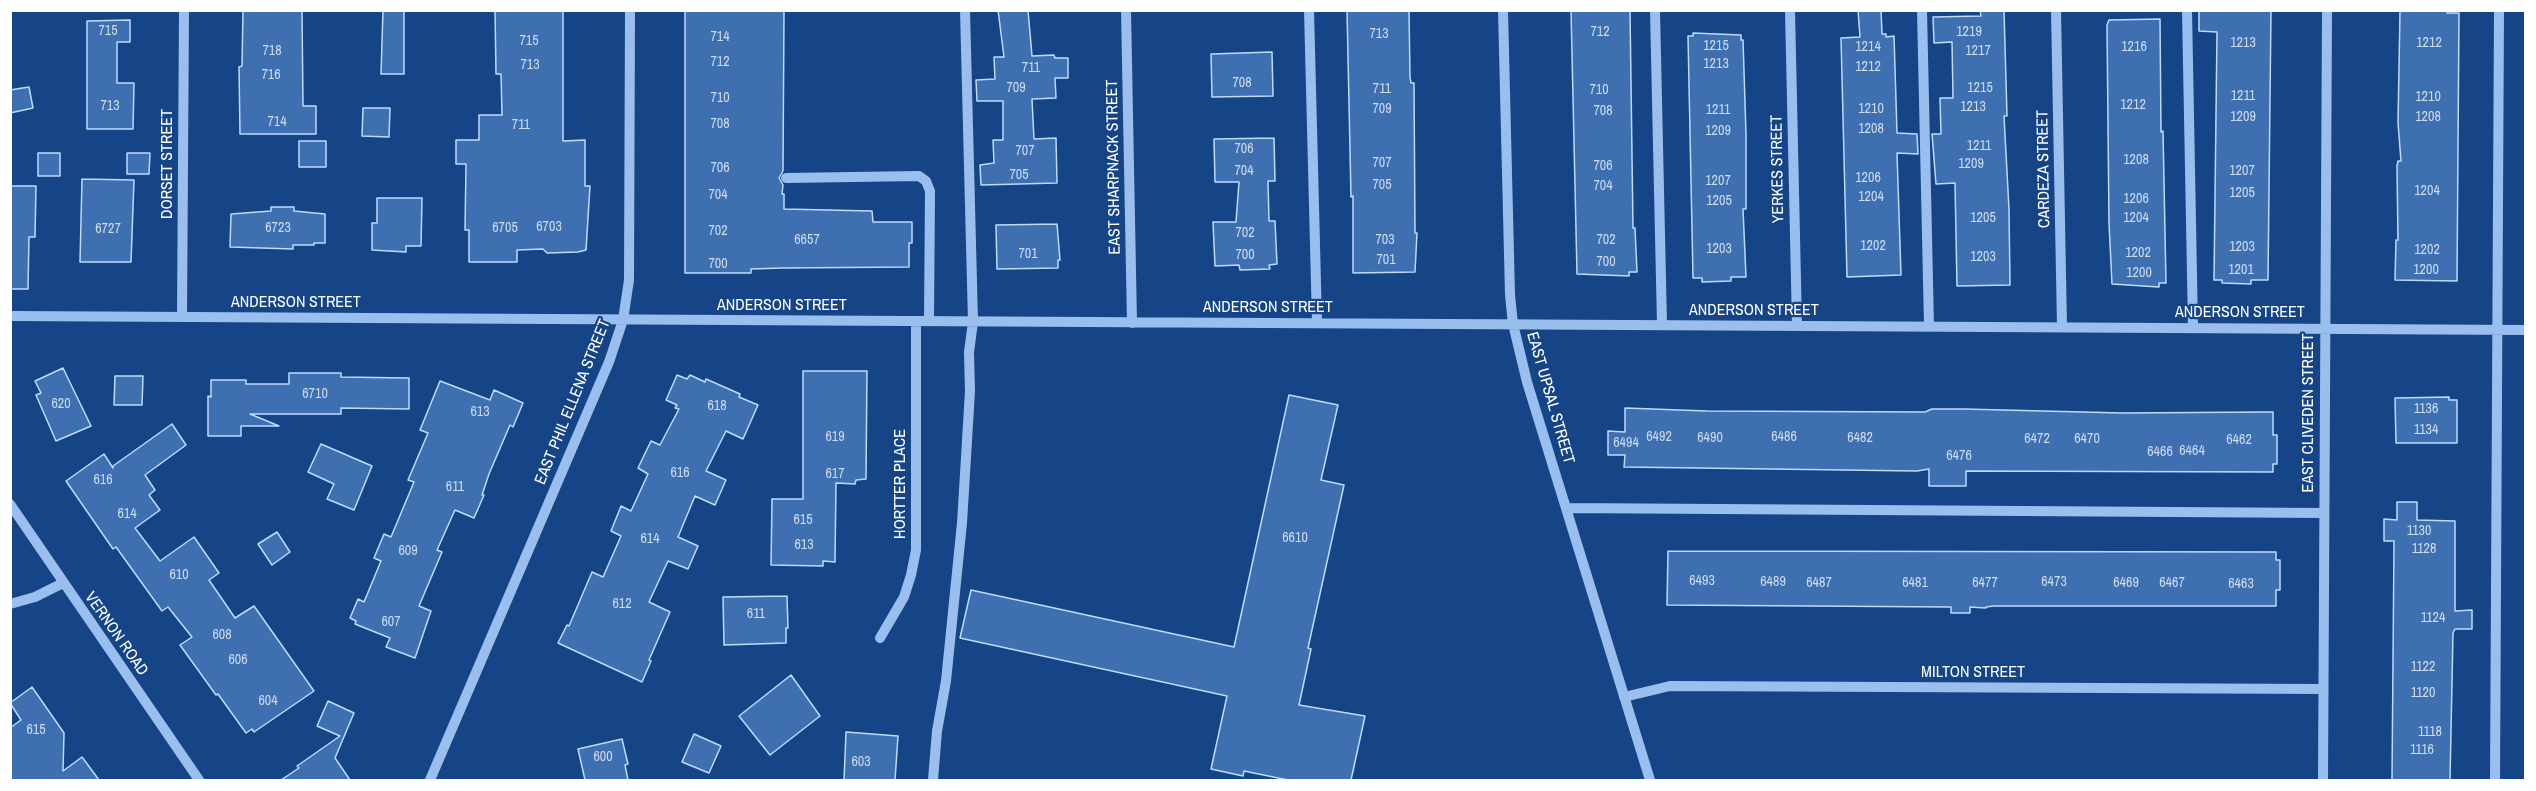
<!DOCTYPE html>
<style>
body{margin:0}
#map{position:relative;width:2536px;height:791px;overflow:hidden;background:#154587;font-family:"Archivo Narrow",sans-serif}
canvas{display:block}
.frame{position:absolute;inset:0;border:12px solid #fff;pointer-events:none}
</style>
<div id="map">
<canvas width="2536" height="791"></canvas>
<div class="frame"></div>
</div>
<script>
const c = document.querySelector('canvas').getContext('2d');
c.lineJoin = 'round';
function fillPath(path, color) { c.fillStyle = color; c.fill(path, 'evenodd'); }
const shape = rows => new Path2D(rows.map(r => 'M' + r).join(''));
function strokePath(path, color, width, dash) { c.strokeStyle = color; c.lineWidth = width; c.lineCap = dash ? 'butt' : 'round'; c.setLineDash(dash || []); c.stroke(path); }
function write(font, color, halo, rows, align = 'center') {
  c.font = font + ' "Archivo Narrow",sans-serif'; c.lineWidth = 4.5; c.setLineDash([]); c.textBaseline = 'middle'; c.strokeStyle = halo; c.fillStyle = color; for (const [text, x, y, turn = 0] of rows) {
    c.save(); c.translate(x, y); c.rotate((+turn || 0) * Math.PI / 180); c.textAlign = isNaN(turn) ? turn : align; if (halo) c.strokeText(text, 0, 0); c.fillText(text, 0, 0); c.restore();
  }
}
const building = shape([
 [243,10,302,10,303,106,316,106,316,134,240,134,239,67,242,66,243,10],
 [383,10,404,10,404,74,381,74,383,10],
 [495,10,563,10,563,141,585,140,585,186,590,186,586,250,578,252,547,253,543,249,517,250,517,262,469,262,469,230,465,230,466,164,456,164,456,140,479,140,479,115,502,115,501,74,496,74,495,10],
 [685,10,784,10,783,171,779,178,783,185,782,194,784,194,784,209,872,211,873,222,912,222,912,243,909,243,909,267,783,268,751,269,751,273,685,273,685,10],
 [998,10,1028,10,1032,56,1054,55,1055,58,1068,58,1068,78,1055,78,1056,98,1032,99,1034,139,1056,138,1057,183,981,185,980,165,994,163,993,140,1003,140,1003,101,977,101,976,80,995,79,994,57,1004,57,998,10],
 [1347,10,1409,10,1410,77,1411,83,1414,83,1415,233,1417,233,1415,272,1353,273,1353,196,1351,197,1347,10],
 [1571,10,1630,10,1633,228,1635,228,1637,272,1629,272,1629,276,1577,274,1571,10],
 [1858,10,1881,10,1882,34,1886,34,1886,37,1894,36,1897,133,1917,134,1918,154,1897,153,1901,275,1847,277,1841,38,1860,37,1858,10],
 [1980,10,2004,10,2007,116,2004,116,2009,209,2010,285,1957,286,1955,183,1936,184,1932,134,1941,134,1940,98,1953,98,1952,42,1934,43,1933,17,1981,16,1980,10],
 [2199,10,2271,10,2268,280,2251,280,2251,284,2222,283,2222,280,2214,280,2217,32,2199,31,2199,10],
 [2400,11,2447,11,2447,13,2459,13,2457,281,2395,280,2396,240,2398,240,2397,166,2398,161,2401,161,2398,123,2400,11],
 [2160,19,2161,132,2163,131,2166,283,2159,283,2159,287,2112,284,2109,223,2107,25,2109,20,2160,19],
 [130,20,130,42,117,42,117,83,134,83,133,129,87,129,87,21,130,20],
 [1693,33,1741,35,1741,40,1743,40,1746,134,1746,209,1743,209,1746,277,1731,277,1731,281,1702,282,1702,278,1693,278,1688,36,1693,36,1693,33],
 [1272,52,1273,96,1212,97,1211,54,1272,52],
 [29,87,33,108,10,113,10,90,29,87],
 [363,108,390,108,389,137,362,136,363,108],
 [1274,138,1275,181,1268,181,1269,221,1275,221,1277,264,1269,265,1270,269,1240,270,1239,265,1215,266,1213,222,1236,222,1239,182,1215,182,1214,139,1274,138],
 [299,141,326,141,326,167,299,167,299,141],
 [38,153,60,153,60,176,38,176,38,153],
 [127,153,150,153,149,174,127,174,127,153],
 [82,179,134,180,131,262,80,262,82,179],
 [10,186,36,186,35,237,29,237,28,289,10,289,10,186],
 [377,198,422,198,421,246,406,246,406,252,372,250,372,223,377,223,377,198],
 [271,207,294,207,294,211,325,214,325,243,314,243,314,245,293,245,293,249,230,247,231,214,271,211,271,207],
 [1057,224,1060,260,1058,260,1058,268,997,269,996,225,1057,224],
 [63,368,91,426,56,441,36,395,41,393,35,381,63,368],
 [803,371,867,371,866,479,856,480,855,484,836,483,835,562,823,561,823,566,771,565,772,499,803,499,803,371],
 [289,373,341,373,341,377,409,378,409,409,341,408,341,414,250,414,279,426,241,426,241,436,208,436,208,396,211,397,211,380,246,380,246,384,289,384,289,373],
 [677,375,687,379,690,375,705,382,706,379,740,394,739,397,758,405,743,439,726,431,706,471,726,480,715,505,695,496,678,537,698,546,688,569,668,561,649,602,670,612,649,660,651,661,642,682,558,643,567,625,569,626,592,572,603,577,621,536,611,531,621,506,631,511,648,474,638,468,651,441,660,445,679,409,675,408,677,405,666,400,677,375],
 [115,376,143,376,142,405,114,405,115,376],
 [440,381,490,400,494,390,523,403,513,427,510,425,489,474,482,495,484,495,474,518,455,510,437,550,442,552,419,606,431,611,415,658,386,647,390,638,355,624,356,621,350,618,358,599,364,602,381,561,374,558,384,534,391,537,414,482,408,480,428,433,420,430,440,381],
 [1289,395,1338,405,1321,480,1344,485,1308,648,1311,649,1299,705,1365,716,1351,780,1288,780,1244,771,1243,776,1211,769,1227,696,960,638,971,590,1234,647,1289,395],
 [2449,397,2449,400,2457,400,2457,443,2396,443,2395,398,2449,397],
 [1625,408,1707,411,1925,412,1932,409,1964,409,2122,413,2267,412,2273,412,2273,435,2277,435,2277,464,2273,464,2273,472,1966,471,1966,486,1929,486,1929,469,1917,471,1624,467,1625,455,1608,455,1608,431,1625,432,1625,408],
 [172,424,186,445,145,475,155,490,149,495,160,510,135,528,160,561,194,537,219,573,209,580,235,618,254,606,314,691,254,732,252,729,246,733,218,694,216,695,180,645,192,637,168,607,162,611,116,547,113,549,66,481,104,454,113,468,113,466,172,424],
 [321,444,372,466,354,510,327,499,334,484,308,472,321,444],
 [2397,502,2417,502,2417,520,2455,521,2455,611,2472,610,2472,629,2455,629,2453,633,2450,780,2392,780,2394,541,2384,541,2384,519,2397,520,2397,502],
 [277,532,290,552,272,565,258,544,277,532],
 [1668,551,2276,552,2276,560,2280,560,2280,590,2276,590,2276,606,1994,606,1986,607,1986,608,1970,607,1970,613,1951,613,1951,607,1667,605,1668,551],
 [787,596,788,628,786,628,786,643,724,645,723,597,787,596],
 [791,675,820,716,770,755,739,716,791,675],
 [32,687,64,733,63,771,82,757,99,780,10,780,10,728,21,720,10,703,32,687],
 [328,701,354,713,335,758,350,780,281,780,299,768,297,766,340,736,317,726,328,701],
 [846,732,898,736,895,780,844,780,846,732],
 [694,734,721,746,709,773,682,762,694,734],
 [622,739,628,764,625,765,628,780,585,780,578,749,622,739]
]);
fillPath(building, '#3d6fb1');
strokePath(building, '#c0dafb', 1.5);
strokePath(shape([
 [1126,10,1132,323],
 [1309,10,1317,323],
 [1503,10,1510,295,1513,324,1527,382,1650,780],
 [1655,10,1662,325],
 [1790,10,1797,326],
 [1922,10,1929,326],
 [2056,10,2062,327],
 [2187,10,2193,328],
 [786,178,919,176,926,181,930,191,929,321],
 [10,316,2526,330],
 [182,317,184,10],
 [10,504,199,780],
 [1566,508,2324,513],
 [10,604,35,597,63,583],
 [880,638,904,597,911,575,916,550,916,321],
 [1624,697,1670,686,2323,689],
 [430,780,609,362,623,320,629,280,630,10],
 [933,780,937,731,946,681,962,523,970,391,969,352,973,322,965,10],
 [2323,780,2327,10],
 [2495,780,2499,10]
]), '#9abfef', 10);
write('14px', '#cedbec', null, [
 ["715",108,31],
 ["712",1600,32],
 ["1219",1969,32],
 ["713",1379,34],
 ["714",720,37],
 ["715",529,41],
 ["1213",2243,43],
 ["1212",2429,43],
 ["1215",1716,46],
 ["1214",1868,47],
 ["1216",2134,47],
 ["718",272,51],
 ["1217",1978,51],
 ["712",720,62],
 ["1213",1716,64],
 ["713",530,65],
 ["1212",1868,67],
 ["711",1031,68],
 ["716",271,75],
 ["708",1242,83],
 ["709",1016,88],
 ["1215",1980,88],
 ["711",1382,89],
 ["710",1599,90],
 ["1211",2243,96],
 ["1210",2428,97],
 ["710",720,98],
 ["1212",2133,105],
 ["713",110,106],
 ["1213",1973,107],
 ["709",1382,109],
 ["1210",1871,109],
 ["1211",1718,110],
 ["708",1603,111],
 ["1209",2243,117],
 ["1208",2428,117],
 ["714",277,122],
 ["708",720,124],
 ["711",521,125],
 ["1208",1871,129],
 ["1209",1718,131],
 ["1211",1979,146],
 ["706",1244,149],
 ["707",1025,151],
 ["1208",2136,160],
 ["707",1382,163],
 ["1209",1971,164],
 ["706",1603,166],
 ["706",720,168],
 ["704",1244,171],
 ["1207",2242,171],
 ["705",1019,175],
 ["1206",1868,178],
 ["1207",1718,181],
 ["705",1382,185],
 ["704",1603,186],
 ["1204",2427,191],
 ["1205",2242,193],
 ["704",718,195],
 ["1204",1871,197],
 ["1206",2136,199],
 ["1205",1719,201],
 ["1205",1983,218],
 ["1204",2136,218],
 ["6703",549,227],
 ["6723",278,228],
 ["6705",505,228],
 ["6727",108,229],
 ["702",718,231],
 ["702",1245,233],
 ["6657",807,240],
 ["703",1385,240],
 ["702",1606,240],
 ["1202",1873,246],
 ["1203",2242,247],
 ["1203",1719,249],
 ["1202",2427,250],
 ["1202",2138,253],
 ["701",1028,254],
 ["700",1245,255],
 ["1203",1983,257],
 ["701",1386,260],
 ["700",1606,262],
 ["700",718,264],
 ["1201",2241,270],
 ["1200",2426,270],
 ["1200",2139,273],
 ["6710",315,394],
 ["620",61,404],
 ["618",717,406],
 ["1136",2426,409],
 ["613",480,412],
 ["1134",2426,430],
 ["619",835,437],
 ["6492",1659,437],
 ["6486",1784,437],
 ["6490",1710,438],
 ["6482",1860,438],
 ["6472",2037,439],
 ["6470",2087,439],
 ["6462",2239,440],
 ["6494",1626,443],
 ["6464",2192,451],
 ["6466",2160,452],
 ["6476",1959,456],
 ["616",680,473],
 ["617",835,474],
 ["616",103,480],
 ["611",455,487],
 ["614",127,514],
 ["615",803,520],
 ["1130",2419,531],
 ["6610",1295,538],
 ["614",650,539],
 ["613",804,545],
 ["1128",2424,549],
 ["609",408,551],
 ["610",179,575],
 ["6493",1702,581],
 ["6489",1773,582],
 ["6473",2054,582],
 ["6487",1819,583],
 ["6481",1915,583],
 ["6477",1985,583],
 ["6469",2126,583],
 ["6467",2172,583],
 ["6463",2241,584],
 ["612",622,604],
 ["611",756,614],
 ["1124",2433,618],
 ["607",391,622],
 ["608",222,635],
 ["606",238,660],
 ["1122",2423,667],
 ["1120",2423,693],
 ["604",268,701],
 ["615",36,730],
 ["1118",2430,732],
 ["1116",2422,750],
 ["600",603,757],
 ["603",861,762]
]);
write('16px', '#fff', '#154587', [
 ["DORSET STREET",168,164,-90],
 ["EAST SHARPNACK STREET",1114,167,-91],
 ["YERKES STREET",1778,169,-91],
 ["CARDEZA STREET",2044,169,-91],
 ["ANDERSON STREET",296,303],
 ["ANDERSON STREET",782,306],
 ["ANDERSON STREET",1268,308],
 ["ANDERSON STREET",1754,311],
 ["ANDERSON STREET",2240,313],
 ["EAST UPSAL STREET",1550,398,74],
 ["EAST PHIL ELLENA STREET",573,402,-68],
 ["EAST CLIVEDEN STREET",2309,413,-90],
 ["HORTTER PLACE",901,484,-90],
 ["VERNON ROAD",116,634,55],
 ["MILTON STREET",1973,673]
]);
</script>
